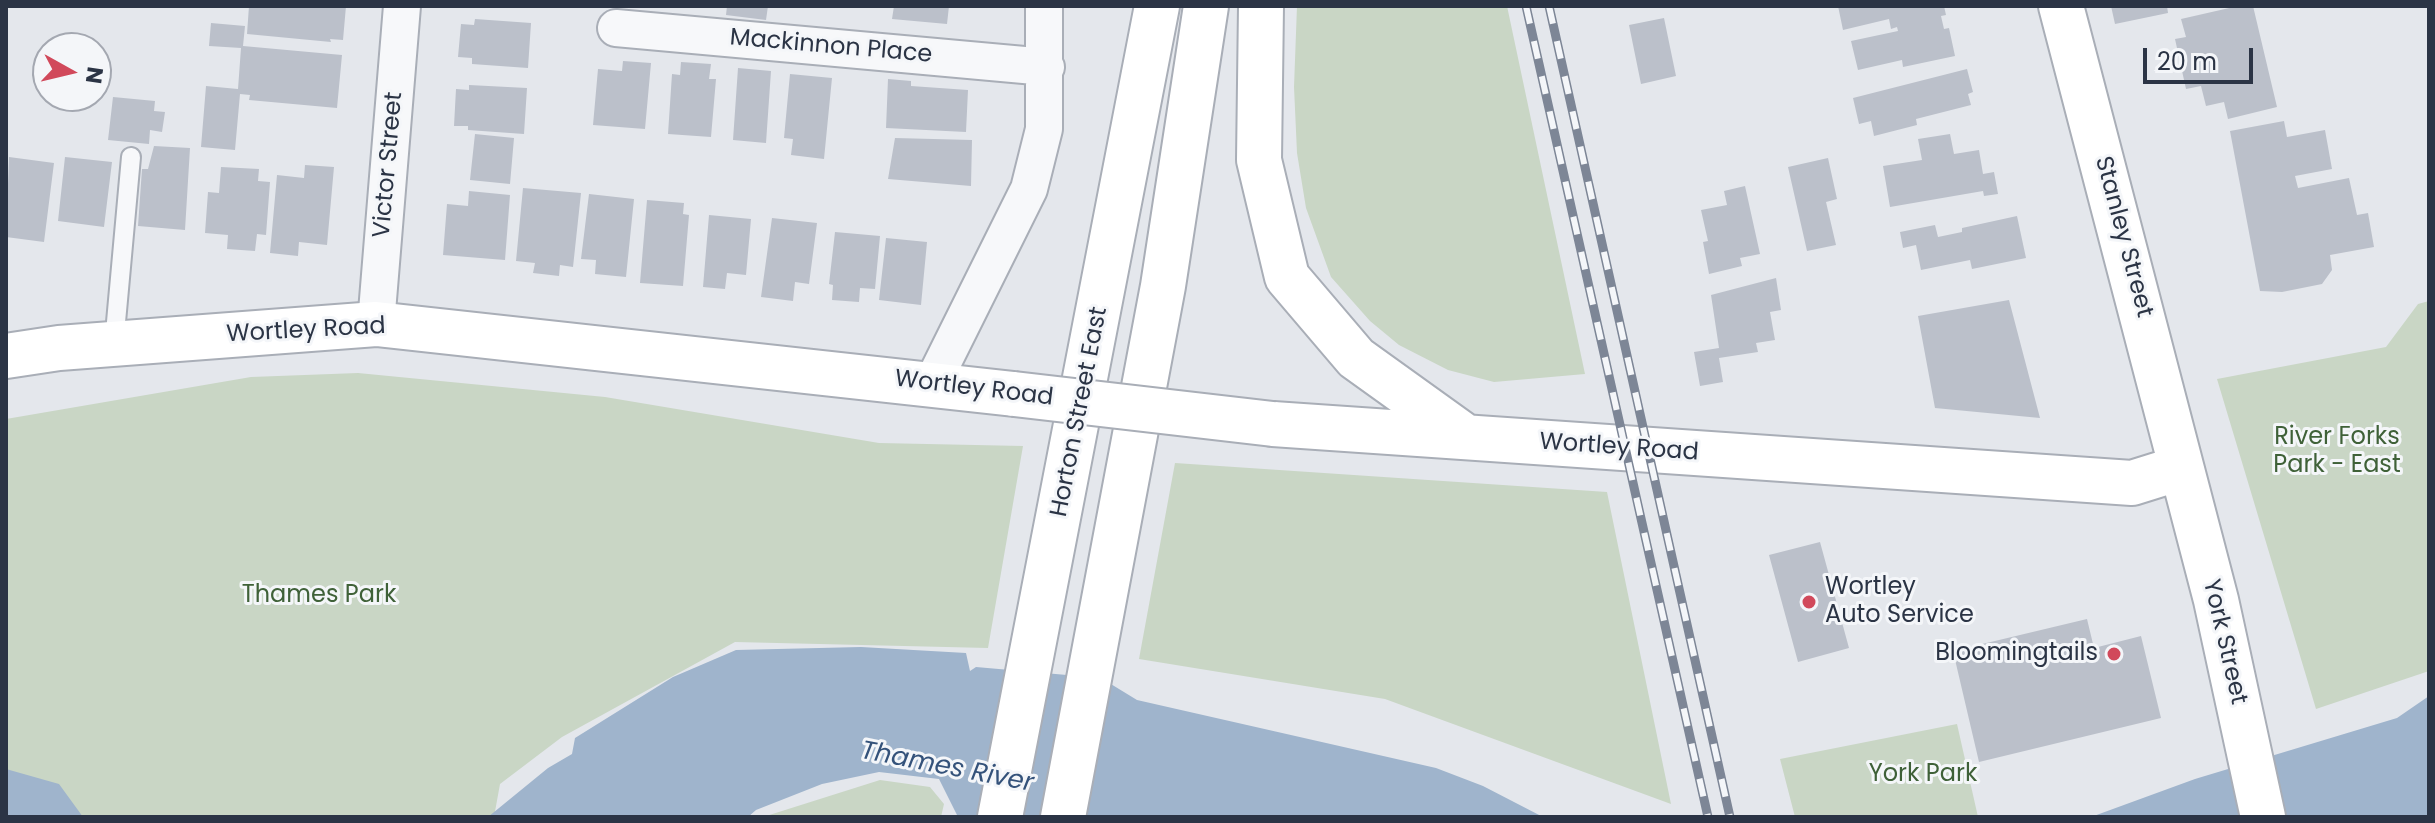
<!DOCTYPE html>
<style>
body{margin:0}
#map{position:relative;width:2435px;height:823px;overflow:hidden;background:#e4e7ec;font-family:Poppins,sans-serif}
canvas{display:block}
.frame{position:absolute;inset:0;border:8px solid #2b3445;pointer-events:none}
.north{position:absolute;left:32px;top:32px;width:80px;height:80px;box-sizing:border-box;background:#f4f6f9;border:2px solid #a4a8b1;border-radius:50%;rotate:98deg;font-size:22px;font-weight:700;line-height:32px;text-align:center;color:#2b3445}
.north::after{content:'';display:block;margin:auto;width:28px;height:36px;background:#d1495b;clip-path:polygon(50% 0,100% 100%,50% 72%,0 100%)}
.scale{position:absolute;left:2143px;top:48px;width:110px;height:36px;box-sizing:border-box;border:4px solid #2b3445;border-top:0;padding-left:10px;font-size:24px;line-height:28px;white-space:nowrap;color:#2b3445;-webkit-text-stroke:6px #f4f6f9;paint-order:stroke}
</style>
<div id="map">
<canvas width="2435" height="823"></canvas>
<div class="frame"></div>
<div class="north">N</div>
<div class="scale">20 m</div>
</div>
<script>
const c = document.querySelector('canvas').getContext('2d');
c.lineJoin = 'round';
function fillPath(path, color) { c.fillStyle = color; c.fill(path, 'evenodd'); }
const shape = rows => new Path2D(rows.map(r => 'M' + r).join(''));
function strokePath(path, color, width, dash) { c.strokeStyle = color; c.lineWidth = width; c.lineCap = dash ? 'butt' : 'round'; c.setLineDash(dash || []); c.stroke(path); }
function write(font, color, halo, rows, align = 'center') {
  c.font = font + ' Poppins,sans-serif'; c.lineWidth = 6; c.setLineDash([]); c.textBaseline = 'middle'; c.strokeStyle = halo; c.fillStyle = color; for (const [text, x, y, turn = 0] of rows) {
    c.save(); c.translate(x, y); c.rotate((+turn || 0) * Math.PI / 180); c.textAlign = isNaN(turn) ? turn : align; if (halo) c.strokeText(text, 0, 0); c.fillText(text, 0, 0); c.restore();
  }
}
fillPath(shape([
 [1297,6,1507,6,1585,374,1494,382,1448,370,1399,345,1370,321,1331,277,1306,208,1297,153,1294,87],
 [2429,301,2429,671,2316,709,2217,379,2386,347,2418,304],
 [358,373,605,397,879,443,1023,446,988,648,735,642,562,737,500,784,494,817,6,817,6,419,251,377],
 [1175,463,1607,492,1671,804,1385,699,1139,659],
 [1957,724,1978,817,1795,817,1780,759],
 [880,780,930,787,944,804,941,817,763,817]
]), '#c9d6c5');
fillPath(shape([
 [861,647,966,653,970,671,976,667,1101,678,1137,700,1436,768,1483,786,1543,817,958,817,939,779,879,772,822,784,756,810,748,817,488,817,548,768,572,754,575,738,673,677,736,650],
 [2429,696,2429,817,2091,817,2195,779,2397,718],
 [6,769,59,784,83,817,6,817]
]), '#9fb4cc');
fillPath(shape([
 [249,6,346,6,343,40,330,39,331,42,247,34],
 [727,6,768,6,766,20,726,15],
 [894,6,949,6,947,24,892,19],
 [1838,6,1944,6,1946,15,1941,16,1944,29,1949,28,1955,56,1903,67,1902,60,1858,70,1851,41,1898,31,1897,27,1891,29,1889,19,1843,30],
 [2111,6,2167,6,2168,13,2115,24],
 [2238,6,2253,6,2277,107,2228,119,2224,102,2206,106,2201,86,2186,89,2175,39,2186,37,2181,19],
 [1664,18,1676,76,1641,84,1629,25],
 [475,19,531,23,528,68,472,64,472,58,458,57,461,24,474,25],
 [211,23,245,26,243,46,342,55,337,108,249,100,250,95,240,94,235,150,201,147,206,86,238,89,241,48,209,46],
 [623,61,651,63,645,129,593,125,598,69,622,71],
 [681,62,711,64,709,79,716,79,711,137,668,134,672,74,680,75],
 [738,68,771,71,766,143,733,140],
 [1967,69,1973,92,1968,94,1971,105,1916,119,1917,125,1874,136,1871,121,1859,124,1853,98],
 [790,74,832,78,824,159,791,155,793,139,784,138],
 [888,79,911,81,911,86,968,90,966,132,886,128],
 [469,85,527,88,524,134,468,130,468,126,454,126,456,89,469,90],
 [113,97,155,101,154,111,165,112,162,132,150,130,149,144,108,140],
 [2284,121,2287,137,2325,130,2332,169,2295,176,2298,188,2349,178,2357,215,2368,213,2374,247,2330,255,2332,270,2322,284,2282,292,2260,291,2230,131],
 [475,134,514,138,510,184,470,180],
 [1950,134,1954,154,1979,150,1983,174,1994,172,1998,194,1984,196,1983,191,1890,207,1883,166,1922,160,1918,139],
 [895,138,972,140,971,186,888,179],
 [154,146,190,148,185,230,138,226,142,169,148,169],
 [9,157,54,163,44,242,6,237],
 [65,157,112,162,104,227,58,221],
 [1828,158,1837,199,1826,202,1836,245,1807,251,1788,167],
 [305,165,334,167,327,245,299,242,298,256,270,253,277,175,304,178],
 [221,167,259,169,258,181,270,182,266,235,257,234,255,251,227,249,228,235,205,233,208,192,219,193],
 [1745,186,1760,254,1740,258,1742,266,1709,274,1703,242,1708,241,1701,210,1727,205,1724,191],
 [523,188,581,193,573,267,560,265,559,276,533,273,535,263,516,261],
 [469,191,510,195,505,260,443,255,447,204,468,206],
 [589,194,634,199,626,277,595,274,596,260,581,259],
 [647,200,684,203,683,214,689,215,683,286,640,283],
 [709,215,751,219,746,275,727,273,725,289,703,287],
 [2017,216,2026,258,1972,269,1970,260,1921,270,1916,245,1903,248,1900,232,1935,225,1938,237,1962,232,1962,228],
 [772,218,817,223,809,284,795,282,793,301,761,297],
 [835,232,880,236,875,289,860,288,859,302,832,300,833,285,829,284],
 [886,238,927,242,921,305,879,300],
 [1776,278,1781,310,1770,312,1775,340,1756,343,1758,352,1719,358,1723,382,1700,386,1694,352,1719,348,1711,295],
 [2009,300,2040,418,1935,408,1918,316],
 [1820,542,1849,648,1798,662,1769,555],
 [2087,619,2094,648,2141,636,2161,718,1979,762,1953,651]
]), '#bbc0ca');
const lane = shape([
 [114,344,131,157]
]);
const street = shape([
 [616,28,1046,67],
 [376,324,402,6],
 [932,384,1029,189,1044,129,1044,6]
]);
const secondary = shape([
 [1261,6,1259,160,1287,277,1356,358,1466,437],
 [2061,6,2216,600,2263,817],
 [6,356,59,348,376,324,1014,394],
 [1273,424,2132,483,2180,468],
 [1000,817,1157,6],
 [1063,817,1163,286,1206,6]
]);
strokePath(lane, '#a9aeb7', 22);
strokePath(street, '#a9aeb7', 40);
strokePath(secondary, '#a9aeb7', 48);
strokePath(lane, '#f7f8fa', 18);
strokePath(street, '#f7f8fa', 36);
strokePath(secondary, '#fff', 44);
const rail = shape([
 [1526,6,1708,817],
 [1549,6,1730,817]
]);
strokePath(rail, '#7d8696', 9);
strokePath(rail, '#f4f6f9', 6, [18]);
const secondaryBridge = shape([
 [1014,394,1273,424]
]);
strokePath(secondaryBridge, '#a9aeb7', 48, []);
strokePath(secondaryBridge, '#fff', 44);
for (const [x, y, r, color] of [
 [1809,602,8,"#d1495b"],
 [2114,654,8,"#d1495b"]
]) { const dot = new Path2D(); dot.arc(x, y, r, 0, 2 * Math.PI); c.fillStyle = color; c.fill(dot); strokePath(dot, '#f4f6f9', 3); }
write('24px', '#2b3445', '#f4f6f9', [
 ["Mackinnon Place",831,47,5],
 ["Victor Street",389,165,-85],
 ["Stanley Street",2123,237,75],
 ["Wortley Road",306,331,-3],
 ["Wortley Road",974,389,7],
 ["Horton Street East",1080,412,-79],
 ["Wortley Road",1619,448,4],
 ["York Street",2224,642,77]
]);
write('24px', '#3f6138', '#f4f6f9', [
 ["River Forks",2337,438],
 ["Park - East",2337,466],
 ["Thames Park",319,596],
 ["York Park",1923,775]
]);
write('24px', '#2b3445', '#f4f6f9', [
 ["Wortley",1825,588],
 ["Auto Service",1825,616],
 ["Bloomingtails",2098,654,"right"]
], 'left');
write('italic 26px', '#34527a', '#f4f6f9', [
 ["Thames River",947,768,11]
]);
</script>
